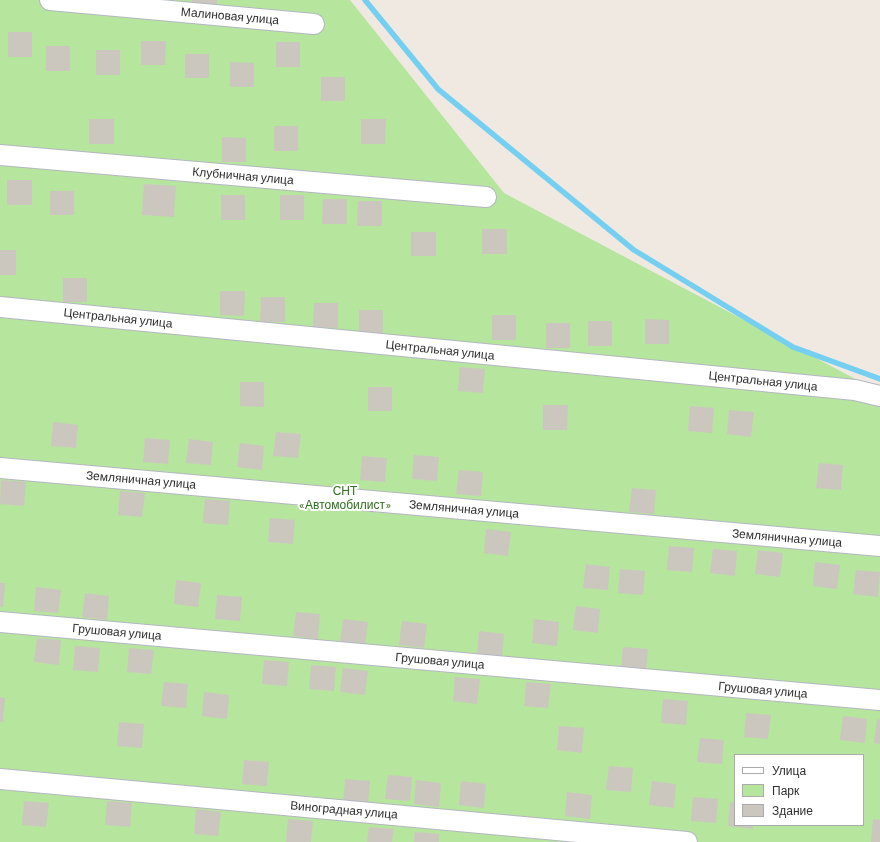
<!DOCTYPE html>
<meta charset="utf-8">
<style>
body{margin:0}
#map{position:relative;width:880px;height:842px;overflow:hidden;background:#efe9e1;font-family:Barlow,sans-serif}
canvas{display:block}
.legend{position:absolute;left:734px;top:754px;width:130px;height:72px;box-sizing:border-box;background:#fff;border:1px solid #ababab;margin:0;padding:5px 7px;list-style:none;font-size:12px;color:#2e2e2e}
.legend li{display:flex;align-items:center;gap:8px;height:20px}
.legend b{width:20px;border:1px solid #ababab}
</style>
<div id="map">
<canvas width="880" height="842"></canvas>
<ul class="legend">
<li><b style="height:5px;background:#fff"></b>Улица</li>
<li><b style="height:11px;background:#b6e59e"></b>Парк</li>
<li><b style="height:11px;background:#cbc7bf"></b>Здание</li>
</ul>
</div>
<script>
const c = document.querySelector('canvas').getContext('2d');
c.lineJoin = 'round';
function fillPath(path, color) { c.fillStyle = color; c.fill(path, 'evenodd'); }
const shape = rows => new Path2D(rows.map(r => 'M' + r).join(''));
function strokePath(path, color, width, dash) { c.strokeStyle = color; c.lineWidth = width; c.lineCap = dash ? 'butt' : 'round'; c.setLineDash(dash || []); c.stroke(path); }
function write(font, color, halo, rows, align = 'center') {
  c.font = font + ' Barlow,sans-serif'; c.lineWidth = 4; c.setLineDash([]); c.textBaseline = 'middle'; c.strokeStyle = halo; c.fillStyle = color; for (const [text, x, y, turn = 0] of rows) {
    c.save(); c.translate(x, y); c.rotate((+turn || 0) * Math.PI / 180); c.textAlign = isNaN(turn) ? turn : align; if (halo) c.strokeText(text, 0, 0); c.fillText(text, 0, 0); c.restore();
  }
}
fillPath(shape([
 [0,0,350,0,504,193,880,392,880,842,0,842],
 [735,755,863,755,863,825,735,825]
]), '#b6e59e');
strokePath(shape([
 [365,0,438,89,634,250,793,347,880,379]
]), '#75cff0', 5.5);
fillPath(shape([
 [192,0,217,0,217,4,192,4],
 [8,32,32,32,32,57,8,57],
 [141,41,166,41,165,65,141,65],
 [276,42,300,42,300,67,276,67],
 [46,46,70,46,70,71,46,71],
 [96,50,120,50,120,75,96,75],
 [185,54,209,54,209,78,185,78],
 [230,62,254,63,254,87,230,87],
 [321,77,345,77,345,101,321,101],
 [89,119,114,119,114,144,89,144],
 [361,119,386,119,385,144,361,144],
 [274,126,298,126,298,151,274,151],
 [222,137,246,138,246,162,222,162],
 [7,180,32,180,32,205,7,205],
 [144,184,176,186,174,217,142,215],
 [50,191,74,191,74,215,50,215],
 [221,195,245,195,245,220,221,220],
 [280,195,304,195,304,220,280,220],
 [323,199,347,199,347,224,322,224],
 [358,201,382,201,382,226,357,226],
 [482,229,507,229,507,254,482,254],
 [411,232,436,232,436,256,411,256],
 [0,250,16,250,16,275,0,275],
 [63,278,87,278,87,302,63,302],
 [220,291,245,291,244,316,220,315],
 [261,297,285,297,285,322,260,322],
 [314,303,338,303,338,328,313,327],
 [359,310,383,310,383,335,359,335],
 [492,315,516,315,516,340,492,340],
 [645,319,669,320,669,344,645,344],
 [588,321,612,321,612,346,588,346],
 [546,323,570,323,570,348,546,348],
 [460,367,485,369,483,393,458,391],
 [240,382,264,382,264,407,240,406],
 [368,387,392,387,392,411,368,411],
 [543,405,568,405,567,430,543,430],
 [690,406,714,408,712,433,688,431],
 [729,410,754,412,751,437,727,434],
 [53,422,78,425,76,448,51,446],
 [276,432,301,434,298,458,273,456],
 [145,438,170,440,168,464,143,462],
 [189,439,213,442,211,465,186,463],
 [240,443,264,446,262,470,237,467],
 [414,455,439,457,437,481,412,479],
 [362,456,387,458,385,482,360,480],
 [819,463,843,465,841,490,816,488],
 [459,470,483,472,481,496,456,494],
 [1,480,26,482,24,506,0,504],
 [632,488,656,490,654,514,629,512],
 [120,491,145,493,142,517,118,515],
 [205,499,230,501,228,525,203,523],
 [270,518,295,520,293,544,268,542],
 [486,529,511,532,508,556,484,553],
 [669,546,694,548,692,572,667,570],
 [713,549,737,551,735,576,710,573],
 [758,550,783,553,780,577,755,574],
 [815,562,840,565,837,589,813,586],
 [586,564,610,567,608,590,583,588],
 [620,569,645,571,643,595,618,593],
 [856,570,880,572,878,597,853,594],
 [176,580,201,583,198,607,174,604],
 [0,583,5,583,3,607,0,607],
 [36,587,61,590,58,613,34,611],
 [85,593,109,596,107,620,82,617],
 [217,595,242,597,240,621,215,619],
 [576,606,600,609,598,633,573,630],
 [296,612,320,614,318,639,293,636],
 [343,619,368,622,365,646,340,643],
 [534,619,559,622,557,646,532,643],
 [402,621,427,624,424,648,399,645],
 [479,631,504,634,502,658,477,655],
 [37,638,61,640,59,665,34,662],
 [75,646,100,648,98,672,73,670],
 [623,647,648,649,646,673,621,670],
 [129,648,154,650,151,674,127,672],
 [264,660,289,662,287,686,262,684],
 [311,665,336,667,334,691,309,689],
 [343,668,368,671,365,695,340,692],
 [455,677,480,679,477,704,453,701],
 [164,682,188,684,186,708,161,706],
 [526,682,551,684,548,708,524,706],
 [204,692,229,695,227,719,202,716],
 [0,697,5,698,3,722,0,721],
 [663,699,688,701,686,725,661,723],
 [746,713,771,715,768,739,744,737],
 [843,716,867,719,865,743,840,740],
 [877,719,880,720,880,744,874,743],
 [119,722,144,724,142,748,117,746],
 [559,726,584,728,582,753,557,750],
 [700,738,724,740,722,764,697,762],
 [244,760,269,762,267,786,242,784],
 [609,766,633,768,631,792,606,790],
 [388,775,412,777,410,801,385,799],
 [345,779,370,781,368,805,343,803],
 [416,780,441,783,439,807,414,804],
 [461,781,486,784,484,808,459,805],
 [652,781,676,784,674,808,649,805],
 [567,792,592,795,590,819,565,816],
 [693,797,718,799,716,823,691,821],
 [24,801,49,803,46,827,22,825],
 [107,801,132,803,130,827,105,825],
 [730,802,735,803,735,825,753,825,753,829,728,826],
 [196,809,221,812,218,836,194,834],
 [288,819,313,821,311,842,286,842],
 [873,819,880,820,880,842,871,842],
 [369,827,394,829,392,842,367,842],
 [415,832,439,834,439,842,414,842]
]), '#cbc7bf');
const minor = shape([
 [50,0,314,24],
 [0,155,486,197],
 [0,307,855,390,880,396],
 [0,468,880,546],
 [0,622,880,700],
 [0,779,687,842]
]);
strokePath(minor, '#b4b7c1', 22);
strokePath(minor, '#fff', 20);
write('12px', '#2e2e2e', '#fff', [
 ["Малиновая улица",230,16,5],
 ["Клубничная улица",243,176,5],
 ["Центральная улица",118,318,6],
 ["Центральная улица",440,350,6],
 ["Центральная улица",763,381,6],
 ["Земляничная улица",141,480,5],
 ["Земляничная улица",464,509,5],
 ["Земляничная улица",787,538,5],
 ["Грушовая улица",117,632,5],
 ["Грушовая улица",440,661,5],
 ["Грушовая улица",763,690,5],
 ["Виноградная улица",344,810,5]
]);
write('12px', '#2c6e1b', '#fff', [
 ["СНТ",345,491],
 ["«Автомобилист»",345,505]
]);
</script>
